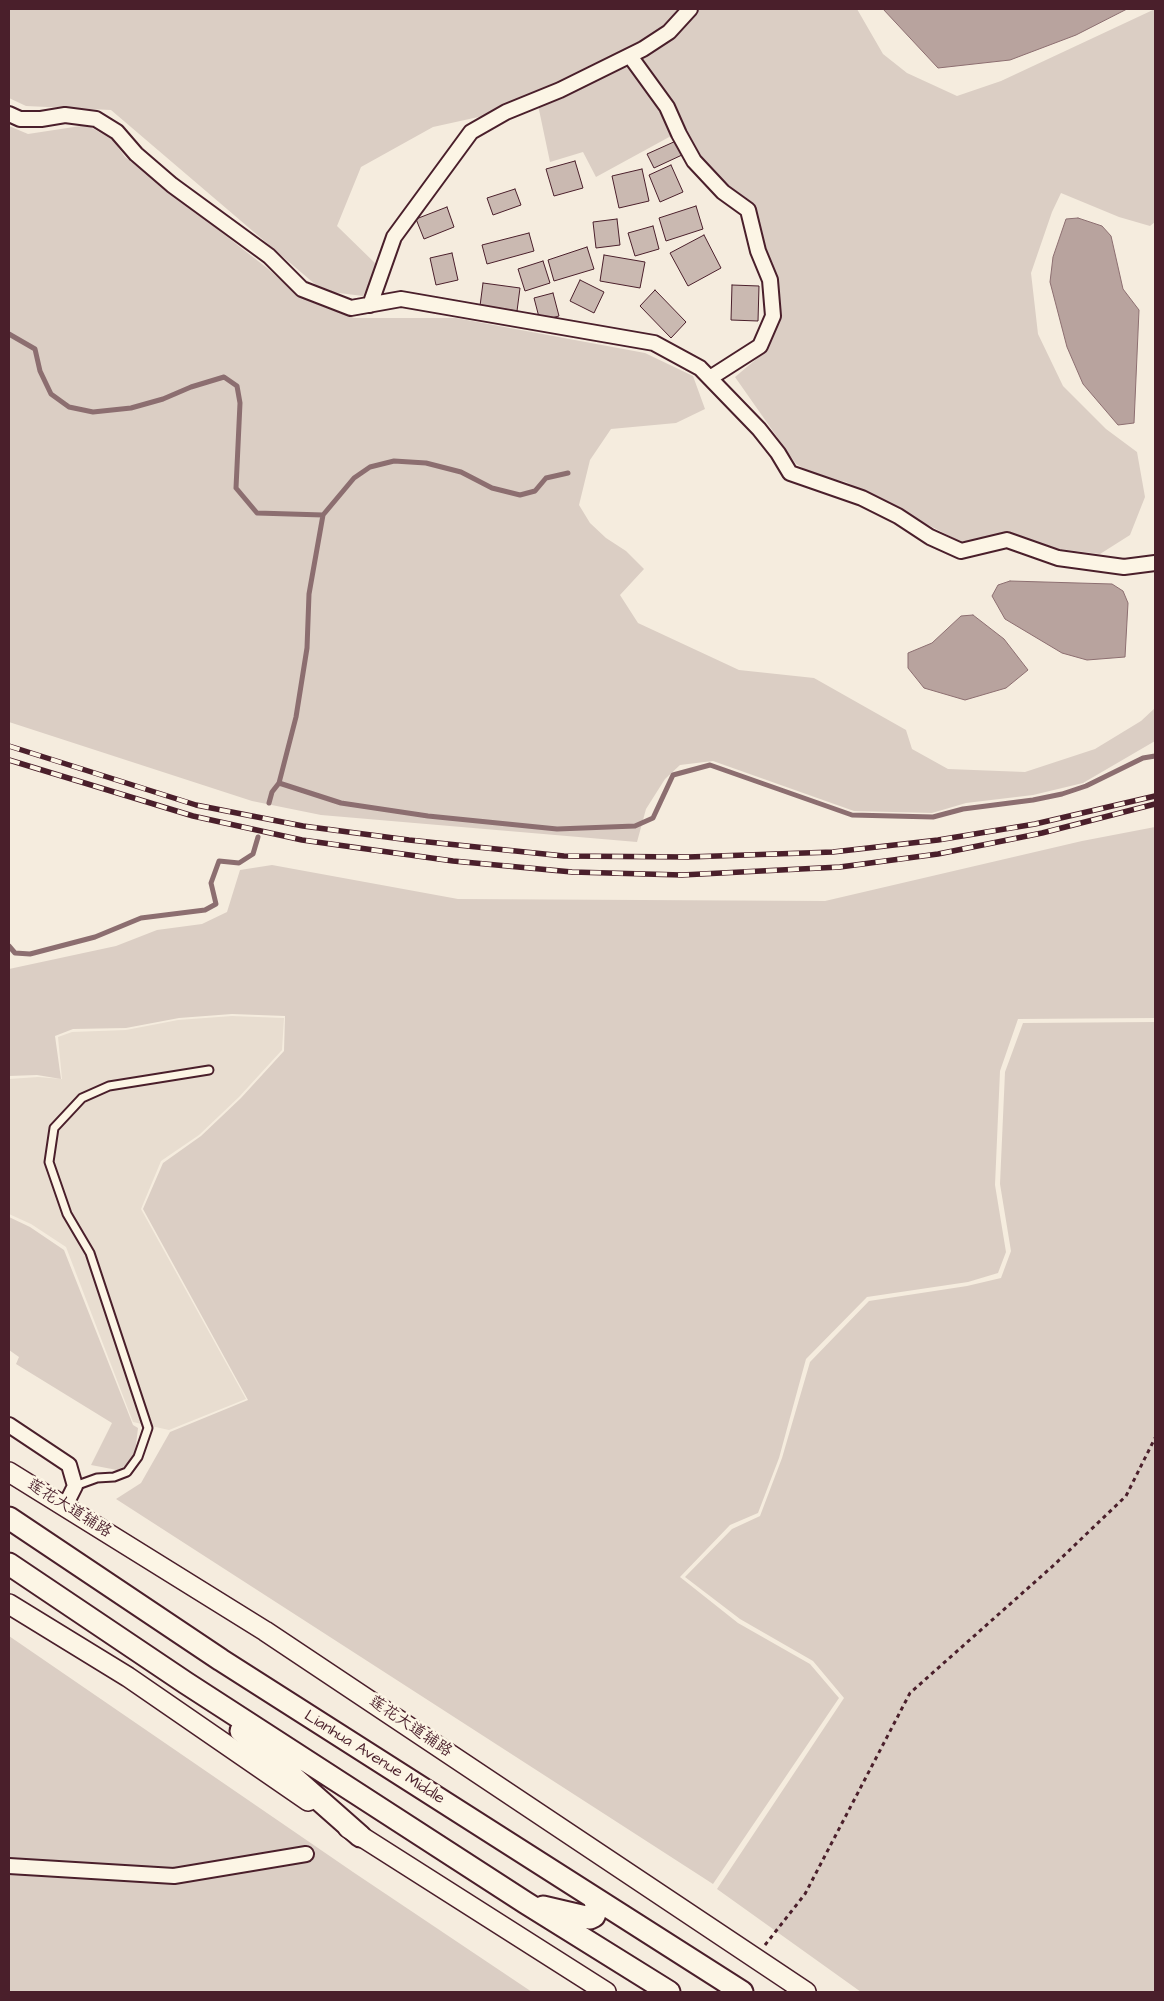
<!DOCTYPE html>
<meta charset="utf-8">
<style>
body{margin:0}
#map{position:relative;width:1164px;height:2001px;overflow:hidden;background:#f5ecde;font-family:"Architects Daughter",sans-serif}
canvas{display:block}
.frame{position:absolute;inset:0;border:10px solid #4a1f2b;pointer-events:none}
</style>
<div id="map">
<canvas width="1164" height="2001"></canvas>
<div class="frame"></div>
</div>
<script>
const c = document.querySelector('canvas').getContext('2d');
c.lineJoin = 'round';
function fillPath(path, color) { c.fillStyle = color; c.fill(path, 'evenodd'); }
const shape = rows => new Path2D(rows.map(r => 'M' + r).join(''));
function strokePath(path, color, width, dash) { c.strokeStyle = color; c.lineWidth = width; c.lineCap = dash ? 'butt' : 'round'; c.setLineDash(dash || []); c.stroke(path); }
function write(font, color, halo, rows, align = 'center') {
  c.font = font + ' "Architects Daughter","LXGW WenKai TC",sans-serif'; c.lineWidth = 5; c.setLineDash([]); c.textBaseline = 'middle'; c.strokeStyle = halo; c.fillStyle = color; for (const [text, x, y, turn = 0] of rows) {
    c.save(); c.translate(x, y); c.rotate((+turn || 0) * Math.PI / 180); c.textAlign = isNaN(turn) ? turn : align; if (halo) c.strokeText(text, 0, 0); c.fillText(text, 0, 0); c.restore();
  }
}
fillPath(shape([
 [232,1016,284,1018,282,1050,239,1097,199,1135,161,1161,141,1209,246,1399,169,1430,133,1422,66,1247,31,1224,9,1214,9,1079,38,1077,62,1079,58,1037,72,1032,126,1030,178,1020]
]), '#e8ddd0');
fillPath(shape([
 [9,9,682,9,661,29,631,47,492,114,433,127,361,167,337,226,378,266,363,296,323,291,111,110,26,106,9,98],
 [696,9,857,9,883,54,907,73,957,96,1001,81,1155,9,1155,222,1150,226,1119,217,1061,193,1052,212,1031,273,1038,334,1063,386,1106,429,1137,452,1145,497,1130,535,1100,554,1051,548,1007,534,961,542,846,482,817,476,796,464,735,377,766,351,779,315,752,209,727,190,698,158,682,130,596,177,583,152,550,162,538,105],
 [87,125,113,140,125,157,267,268,295,293,354,318,456,318,645,353,693,376,705,409,676,423,611,429,590,460,579,505,590,523,606,538,626,551,644,569,620,595,638,623,739,670,814,678,906,730,912,749,948,769,1025,772,1095,749,1141,721,1155,708,1155,741,1083,783,1033,795,966,803,932,813,854,811,713,761,680,765,665,779,646,809,637,842,321,815,252,801,9,722,9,126,28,134],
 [1155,827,1155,1018,1018,1019,1000,1071,995,1185,1006,1252,998,1273,968,1282,867,1297,806,1359,779,1458,758,1513,730,1525,680,1577,738,1623,810,1664,839,1698,713,1884,116,1499,141,1483,170,1432,248,1400,143,1209,163,1163,201,1136,241,1098,284,1051,285,1016,232,1014,179,1018,126,1028,73,1029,55,1036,61,1079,37,1075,9,1076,9,969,116,946,157,930,202,924,227,912,240,870,272,865,458,899,825,901,1082,841],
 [1155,1022,1155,1992,861,1992,717,1889,844,1698,813,1661,740,1619,685,1577,732,1529,760,1516,782,1458,810,1362,869,1301,967,1286,1001,1278,1011,1251,1000,1184,1005,1072,1023,1023],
 [9,1217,30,1227,64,1250,133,1425,138,1428,135,1453,129,1464,117,1470,91,1465,112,1423,16,1364,19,1357,9,1350],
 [9,1636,353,1872,532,1992,9,1992]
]), '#dbcec4');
const water = shape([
 [883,9,1127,9,1076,35,1010,60,938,68,883,9],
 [1078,218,1102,226,1111,236,1123,289,1139,310,1134,423,1118,425,1083,384,1067,347,1050,282,1053,257,1066,219,1078,218],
 [1010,581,1112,584,1123,591,1128,603,1125,657,1087,660,1062,653,1005,619,992,596,998,585,1010,581],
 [973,615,1004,639,1028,670,1006,688,965,700,924,688,908,668,908,653,932,643,961,616,973,615]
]);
fillPath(water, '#b8a39e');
strokePath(water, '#8c6e70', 1);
strokePath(shape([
 [9,334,35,349,40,371,51,394,69,407,93,412,131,408,163,399,191,387,224,377,237,386,240,403,236,488,257,513,323,515,354,478,370,467,394,461,426,463,461,472,492,488,520,495,535,491,546,478,568,473],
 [279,783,296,717,307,648,309,594,323,515],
 [269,803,272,792,279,783,341,803,428,816,557,829,635,826,653,818,673,775,710,765,852,815,933,817,963,809,1033,800,1062,794,1086,786,1143,758,1155,756],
 [9,946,15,953,30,954,95,937,141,918,205,910,216,904,211,883,219,861,239,863,253,854,258,837]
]), '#8c6e70', 5);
const building = shape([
 [676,141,682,155,654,168,647,154,676,141],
 [575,161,583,188,554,196,546,169,575,161],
 [671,165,683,192,660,202,649,175,671,165],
 [642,169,649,201,619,208,612,176,642,169],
 [515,189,521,205,493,215,487,198,515,189],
 [696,206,703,229,666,241,659,218,696,206],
 [447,207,454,227,424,239,416,219,447,207],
 [617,219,620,245,596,248,593,222,617,219],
 [653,226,659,249,635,256,628,233,653,226],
 [529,233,534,251,487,264,482,245,529,233],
 [704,235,721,268,688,286,670,253,704,235],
 [587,247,594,269,554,281,548,260,587,247],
 [452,253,458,280,436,285,430,258,452,253],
 [604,255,645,262,640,288,600,281,604,255],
 [543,261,550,283,525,291,518,269,543,261],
 [580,280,604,292,594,313,570,301,580,280],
 [483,283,520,288,517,311,480,306,483,283],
 [732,285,759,286,758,321,731,320,732,285],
 [655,290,686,322,671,338,640,306,655,290],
 [553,293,559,316,540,321,534,298,553,293]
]);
fillPath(building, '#cab9b1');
strokePath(building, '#4a1f2b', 1);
const lane = shape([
 [75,1486,97,1478,114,1477,127,1472,138,1457,148,1428,90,1253,67,1214,49,1162,54,1128,82,1098,109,1086,209,1070]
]);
const street = shape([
 [630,56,667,107,679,134,694,161,723,192,748,210,758,251,770,280,773,316,760,346,710,378],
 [9,114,20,119,41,119,65,115,96,119,117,132,136,154,172,185,269,256,302,289,351,308,401,299,654,343,700,368,759,429,778,453,790,473,862,498,898,516,930,537,961,551,1007,540,1058,558,1124,567,1155,563],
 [370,305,394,237,471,132,506,112,560,90,643,49,669,32,690,9],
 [9,1425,69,1465,75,1486,65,1506],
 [9,1866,174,1876,306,1854]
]);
const secondary = shape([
 [9,1472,265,1631,806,1992],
 [9,1604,128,1677,308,1801],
 [348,1828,606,1992]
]);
const primary = shape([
 [9,1518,221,1660,742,1992],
 [9,1564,186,1683,526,1903,669,1992],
 [241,1731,360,1836],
 [543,1907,590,1918,594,1916,597,1908,594,1898]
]);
strokePath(lane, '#4a1f2b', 11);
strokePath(street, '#4a1f2b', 18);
strokePath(secondary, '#4a1f2b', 22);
strokePath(primary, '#4a1f2b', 25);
strokePath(shape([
 [765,1945,805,1894,910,1693,1054,1565,1126,1496,1155,1438]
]), '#4a1f2b', 3, [4, 4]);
strokePath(lane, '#fcf5e5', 7);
strokePath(street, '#fcf5e5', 14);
strokePath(secondary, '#fcf5e5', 19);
strokePath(primary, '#fcf5e5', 21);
const rail = shape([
 [9,746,196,805,303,826,409,840,564,856,688,857,833,852,938,840,1035,824,1155,796],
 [9,760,193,816,302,840,453,861,572,872,682,875,840,867,938,854,1042,833,1155,804]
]);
strokePath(rail, '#4a1f2b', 5.5);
strokePath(rail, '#fcf5e5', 4, [11]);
write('16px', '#4a1f2b', '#fcf5e5', [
 ["莲花大道辅路",69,1509,32],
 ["莲花大道辅路",410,1727,34],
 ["Lianhua Avenue Middle",374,1758,32]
]);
</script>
